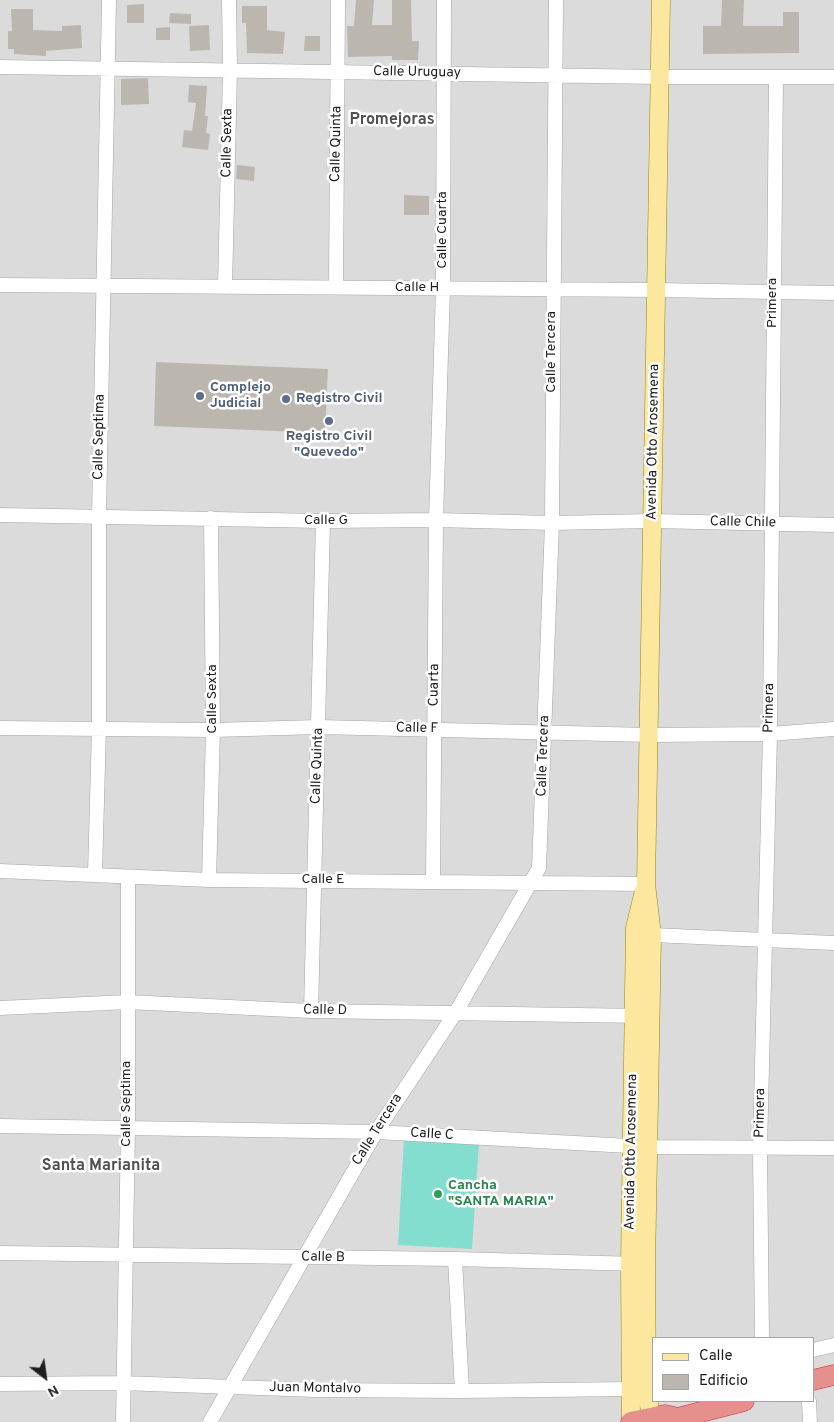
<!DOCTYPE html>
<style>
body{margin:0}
#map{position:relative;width:834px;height:1422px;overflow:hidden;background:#efeee4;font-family:Overpass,sans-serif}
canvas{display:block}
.legend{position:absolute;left:652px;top:1337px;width:162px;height:65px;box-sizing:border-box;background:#fff;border:1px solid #a5a5a5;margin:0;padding:6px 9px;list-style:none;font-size:15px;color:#1e1e1e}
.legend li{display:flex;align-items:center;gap:10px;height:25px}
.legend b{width:25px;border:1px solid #a5a5a5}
.north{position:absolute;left:20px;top:1352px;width:50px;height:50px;-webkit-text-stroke:4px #fff;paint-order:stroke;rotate:150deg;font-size:14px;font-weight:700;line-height:20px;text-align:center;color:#1e1e1e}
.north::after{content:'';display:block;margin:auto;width:18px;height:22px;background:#1e1e1e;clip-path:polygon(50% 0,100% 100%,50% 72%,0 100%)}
</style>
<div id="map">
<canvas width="834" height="1422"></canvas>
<ul class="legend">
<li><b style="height:6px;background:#fbe89e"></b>Calle</li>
<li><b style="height:14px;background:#bcb7ae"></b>Edificio</li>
</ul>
<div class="north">N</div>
</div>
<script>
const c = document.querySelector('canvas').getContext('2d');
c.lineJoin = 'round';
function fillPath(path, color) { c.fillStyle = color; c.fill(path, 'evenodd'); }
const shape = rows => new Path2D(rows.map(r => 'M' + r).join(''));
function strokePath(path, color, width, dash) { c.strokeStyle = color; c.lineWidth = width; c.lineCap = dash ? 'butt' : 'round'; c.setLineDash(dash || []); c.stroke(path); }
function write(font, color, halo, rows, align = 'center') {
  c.font = font + ' Overpass,sans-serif'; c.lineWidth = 5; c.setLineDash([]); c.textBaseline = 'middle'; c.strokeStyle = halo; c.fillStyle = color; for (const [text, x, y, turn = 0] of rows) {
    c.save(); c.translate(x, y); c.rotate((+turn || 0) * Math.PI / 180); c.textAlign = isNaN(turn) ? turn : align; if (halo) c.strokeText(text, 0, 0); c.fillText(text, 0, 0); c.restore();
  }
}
fillPath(shape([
 [0,0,834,0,834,1422,0,1422],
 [653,1338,813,1338,813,1401,653,1401]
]), '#dcdbdb');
fillPath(shape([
 [404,1139,479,1143,472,1249,398,1245]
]), '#83decf');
fillPath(shape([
 [356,0,374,0,372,25,392,25,392,0,411,0,412,41,419,41,418,60,392,60,392,56,348,57,347,26,354,26],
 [722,0,744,0,743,26,783,26,783,12,799,12,799,53,703,54,703,26,721,26],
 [144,4,144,23,127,23,127,5],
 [242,6,267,6,267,30,285,32,283,54,247,53,246,23,242,23],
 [11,9,33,9,33,30,62,31,62,26,81,25,82,48,46,51,46,56,14,54,14,49,8,49,8,31,12,31],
 [170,13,191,14,191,24,169,23],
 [209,25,210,50,190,51,189,26],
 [170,27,170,40,156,40,156,28],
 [305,36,320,36,320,51,304,51],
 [148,78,149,104,121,105,121,79],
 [189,85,207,86,205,116,208,116,206,133,210,134,208,150,182,147,184,130,192,131,196,103,188,102],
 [237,165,255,167,254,181,236,179],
 [404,195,429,196,429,215,404,215],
 [156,362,328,369,325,433,154,426]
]), '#bcb7ae');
const minor = shape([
 [0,67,660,77,834,77],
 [0,285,656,290,834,293],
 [225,287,230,70,229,0],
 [336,287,338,0],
 [0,515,323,521,436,520,552,523,652,521,834,525],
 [0,728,213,730,319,727,649,735,770,734,834,729],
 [0,871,209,880,646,884],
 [95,874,99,728,99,516,109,0],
 [209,880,213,730,211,518],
 [433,880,436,520,443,288,444,0],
 [652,935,834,943],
 [0,1008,128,1002,311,1011,644,1016],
 [311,1011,323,521],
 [0,1126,376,1132,647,1147,834,1148],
 [0,1253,455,1259,639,1264],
 [455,1259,462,1391],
 [762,1338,760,1149,770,734,776,77],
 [813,1350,834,1345],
 [0,1384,122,1383,315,1390,461,1391,630,1389],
 [809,1401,810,1422],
 [123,1422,128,1127,128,877],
 [210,1422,376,1132,456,1012,539,868,552,523,556,0]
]);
const major = shape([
 [631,1422,630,1264,635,928,644,891],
 [651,1422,647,1387,646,1265,652,935,646,884,661,0]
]);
const highway = shape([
 [813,1380,834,1375],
 [631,1422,665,1415,678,1418],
 [672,1422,678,1418,744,1401]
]);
strokePath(minor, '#a5a5a5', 15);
strokePath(major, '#978701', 19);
strokePath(highway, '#d9263b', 21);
strokePath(minor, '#fff', 14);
strokePath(major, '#fbe89e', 18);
strokePath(highway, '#e6908d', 20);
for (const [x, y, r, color] of [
 [200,396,5,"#5c6f8a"],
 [286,399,5,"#5c6f8a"],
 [329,421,5,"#5c6f8a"],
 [438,1194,5,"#2e9e5b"]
]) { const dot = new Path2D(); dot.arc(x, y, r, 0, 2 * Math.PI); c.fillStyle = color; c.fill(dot); strokePath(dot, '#fff', 2); }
write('14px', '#1e1e1e', '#fff', [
 ["Calle Uruguay",417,73,1],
 ["Calle Sexta",228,143,-89],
 ["Calle Quinta",337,144,-89],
 ["Calle Cuarta",443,230,-90],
 ["Calle H",417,288],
 ["Primera",773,303,-90],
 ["Calle Tercera",552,352,-90],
 ["Calle Septima",100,437,-89],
 ["Avenida Otto Arosemena",654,442,-89],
 ["Calle G",326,521],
 ["Calle Chile",743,523,1],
 ["Cuarta",435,685,-89],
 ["Calle Sexta",213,699,-90],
 ["Primera",770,708,-89],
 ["Calle F",417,729,1],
 ["Calle Tercera",544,756,-88],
 ["Calle Quinta",318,766,-88],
 ["Calle E",323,880],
 ["Calle D",325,1011,1],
 ["Calle Septima",127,1104,-90],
 ["Primera",761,1113,-89],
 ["Calle Tercera",378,1130,-58],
 ["Calle C",432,1135,3],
 ["Avenida Otto Arosemena",632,1152,-89],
 ["Calle B",323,1258,1],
 ["Juan Montalvo",315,1389,1]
]);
write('bold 14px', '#4e5e75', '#fff', [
 ["Complejo",210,388],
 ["Judicial",210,404],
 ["Registro Civil",296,399],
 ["Registro Civil",329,437,"center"],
 ["\"Quevedo\"",329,453,"center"]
], 'left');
write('bold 14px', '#27864d', '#fff', [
 ["Cancha",448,1186],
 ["\"SANTA MARIA\"",448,1202]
], 'left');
write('bold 16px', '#515151', '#fff', [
 ["Promejoras",392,121],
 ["Santa Marianita",101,1167]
]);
</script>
